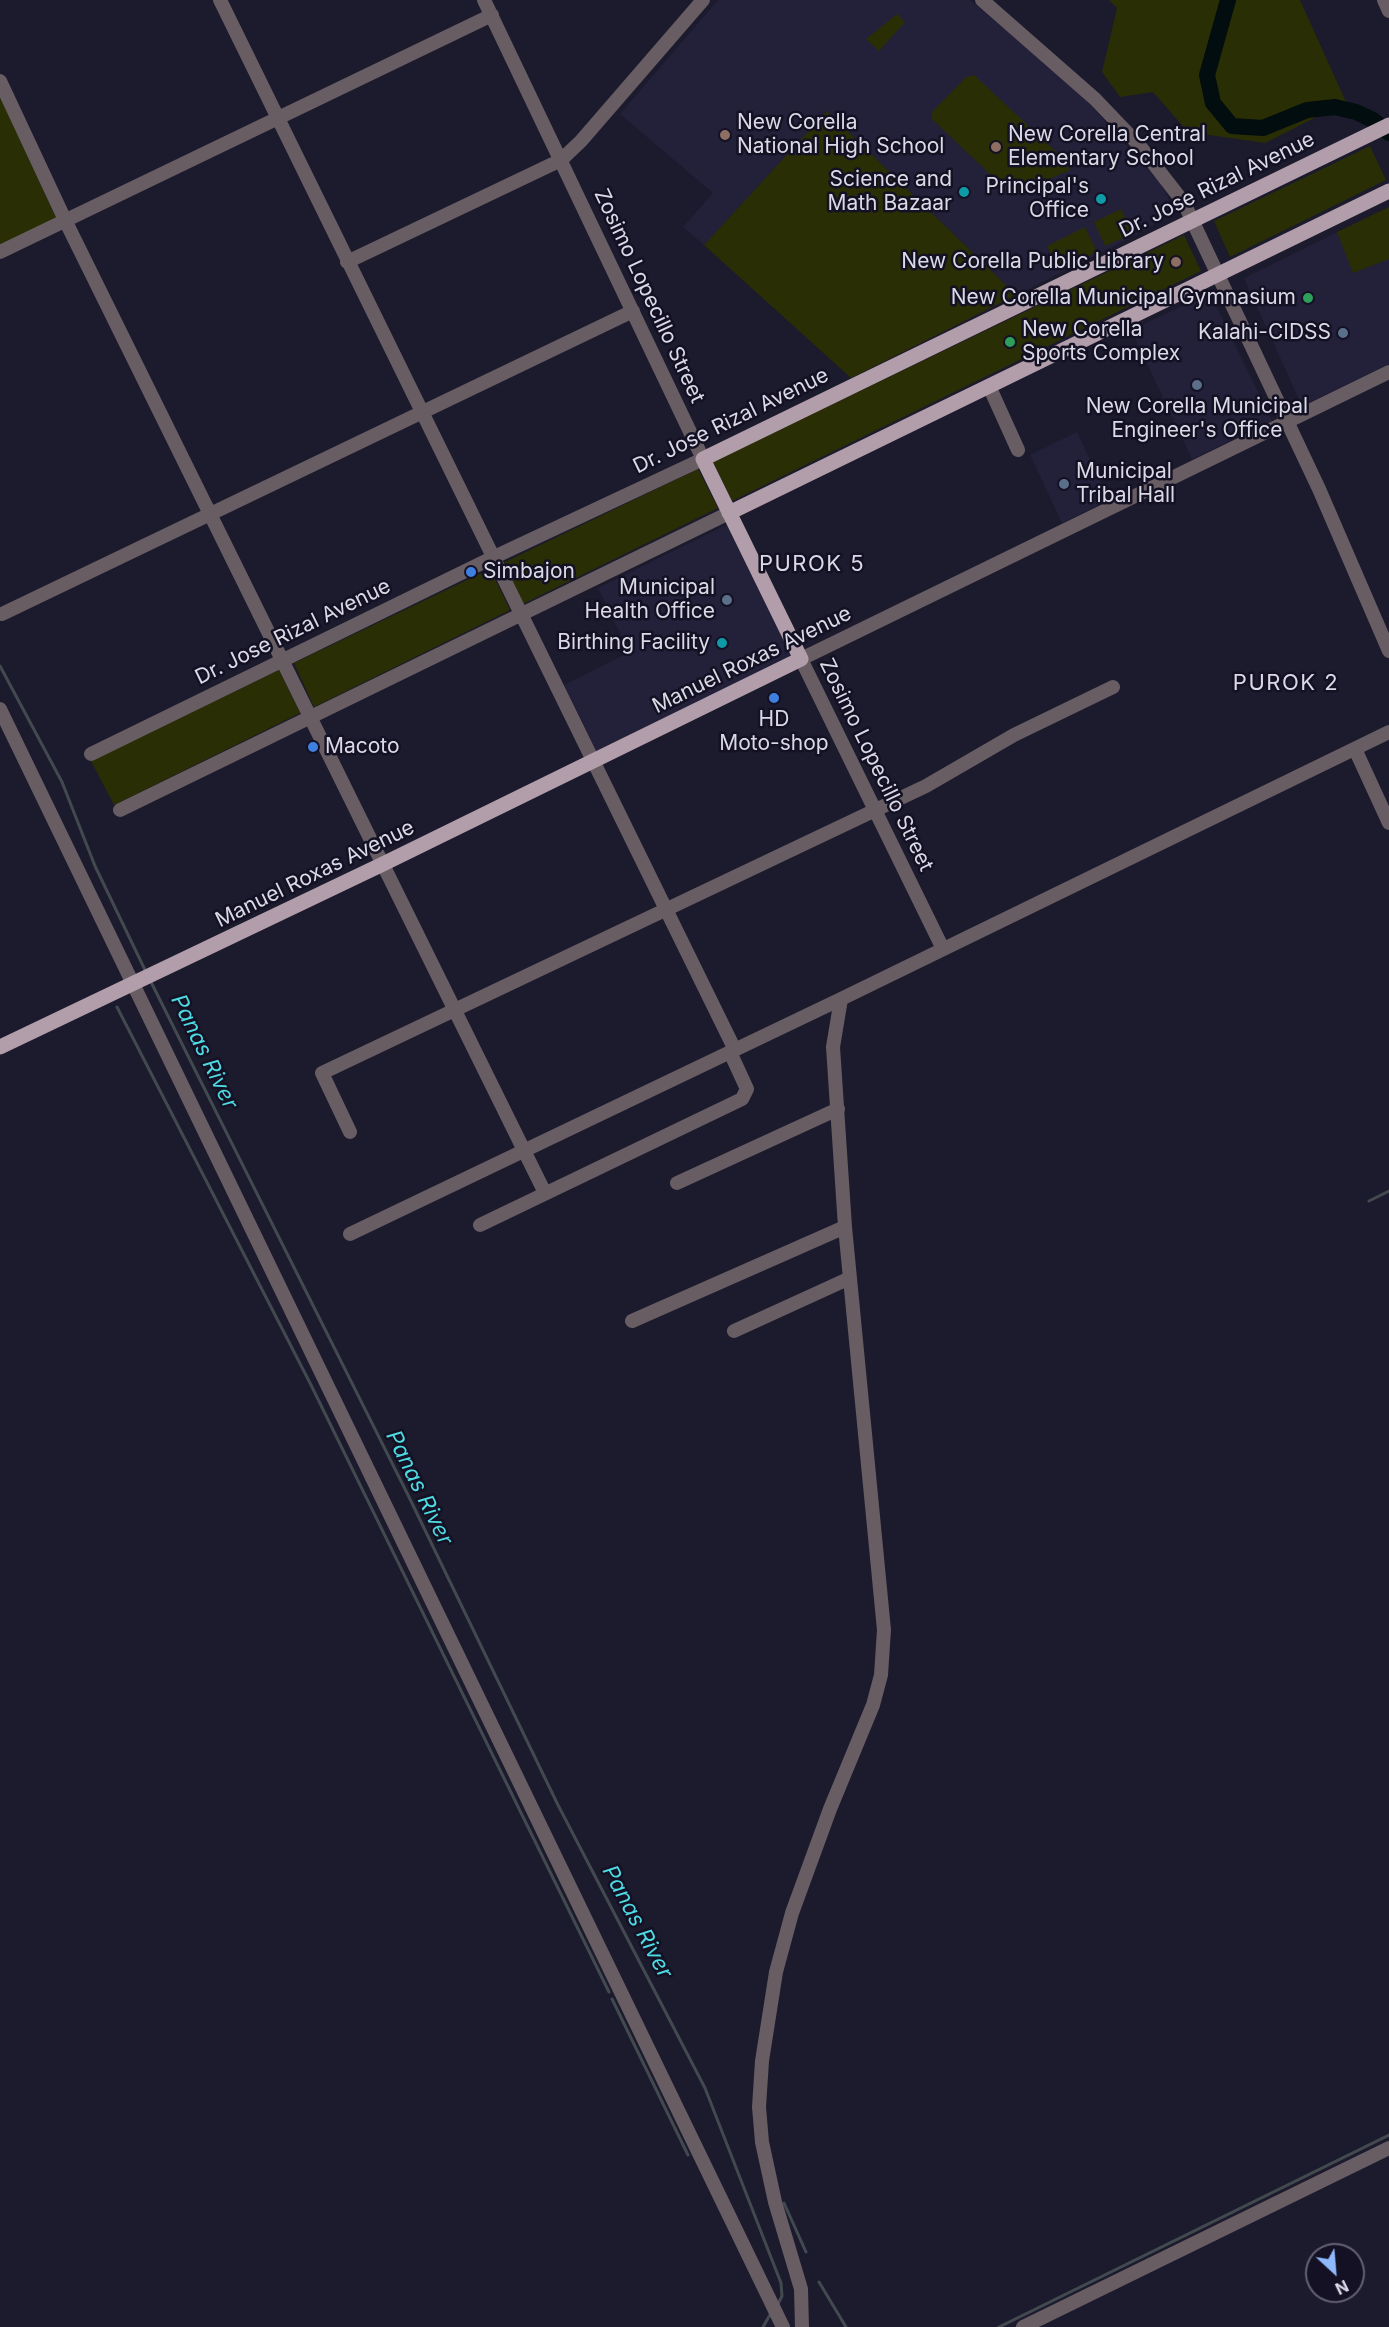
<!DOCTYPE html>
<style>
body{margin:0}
#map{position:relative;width:1389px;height:2327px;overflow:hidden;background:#1c1a2d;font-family:Inter,sans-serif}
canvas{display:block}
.north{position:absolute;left:1305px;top:2243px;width:60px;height:60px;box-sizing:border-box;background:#131123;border:2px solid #636171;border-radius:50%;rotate:154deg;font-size:16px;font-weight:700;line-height:24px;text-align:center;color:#dad9e6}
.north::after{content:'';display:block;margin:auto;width:21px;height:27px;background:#8fb8fd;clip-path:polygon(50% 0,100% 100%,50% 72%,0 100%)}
</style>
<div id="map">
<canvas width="1389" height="2327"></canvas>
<div class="north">N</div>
</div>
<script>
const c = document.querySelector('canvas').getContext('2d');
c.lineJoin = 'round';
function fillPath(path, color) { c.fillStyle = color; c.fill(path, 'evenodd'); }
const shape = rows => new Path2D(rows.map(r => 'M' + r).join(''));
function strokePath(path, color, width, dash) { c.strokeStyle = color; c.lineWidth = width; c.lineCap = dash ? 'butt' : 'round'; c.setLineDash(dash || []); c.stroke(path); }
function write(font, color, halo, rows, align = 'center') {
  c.font = font + ' Inter,sans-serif'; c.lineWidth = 5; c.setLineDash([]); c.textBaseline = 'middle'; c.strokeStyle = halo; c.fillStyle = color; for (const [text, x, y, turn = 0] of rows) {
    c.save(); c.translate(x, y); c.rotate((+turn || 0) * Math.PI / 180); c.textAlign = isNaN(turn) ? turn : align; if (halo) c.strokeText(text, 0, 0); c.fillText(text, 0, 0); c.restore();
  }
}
fillPath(shape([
 [718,0,970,0,1079,92,1160,183,1168,197,1170,207,1166,215,1148,229,1016,295,827,111,704,245,683,227,713,193,620,114],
 [1389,207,1389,364,1302,406,1244,278],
 [1210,293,1272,421,1192,459,1131,330],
 [1077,432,1109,500,1062,523,1030,455],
 [728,524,792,655,597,752,564,685,629,652,598,588]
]), '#23213a');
fillPath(shape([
 [1109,0,1300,0,1346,102,1265,143,1188,132,1153,92,1120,97,1102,72,1117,8],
 [897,14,905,22,879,51,866,39],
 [974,75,1066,161,1070,170,1033,186,1016,190,991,175,932,119,932,112,966,77],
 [0,96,56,218,0,245],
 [827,111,1016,295,851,378,704,245],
 [1370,146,1386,180,1230,257,1214,221],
 [1389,207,1389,259,1353,273,1337,232],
 [1121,209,1132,234,1105,246,1094,222],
 [1085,227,1097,252,1059,271,1047,246],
 [1184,235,1201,271,732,501,713,462],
 [698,469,718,508,523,604,503,563],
 [490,569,510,610,314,707,294,663],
 [279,670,300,713,114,805,91,761]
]), '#2a2e04');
strokePath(shape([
 [0,666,62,782,95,866,146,972],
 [150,980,408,1495,558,1805,705,2088,781,2283,782,2296,777,2306],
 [117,1007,311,1385,609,1992],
 [1369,1201,1389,1191],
 [612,1999,688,2155],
 [784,2203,806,2252],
 [819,2282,846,2327],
 [763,2327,771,2313],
 [999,2327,1389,2135]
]), '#424a50', 3);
strokePath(shape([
 [1228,0,1207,75,1213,103,1232,126,1263,128,1307,110,1335,107,1356,112,1373,120,1389,133]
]), '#010d0f', 16);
strokePath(shape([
 [220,0,735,1050],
 [982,0,1095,99,1139,145,1184,203,1319,489,1389,651],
 [1384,0,1389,11],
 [0,81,65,220,545,1193],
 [0,252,492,15],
 [347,262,561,160,581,141,703,0],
 [989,386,1018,450],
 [2,614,633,311],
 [0,709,783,2327],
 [1355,749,1389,823],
 [91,754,492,558,703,459,484,0],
 [120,810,729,513],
 [943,949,801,659,1389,372],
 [350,1132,322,1073,926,786,1014,735,1113,687],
 [677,1183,838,1109],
 [480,1225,742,1099,747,1089,730,1052],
 [350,1234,841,999,1389,732],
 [632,1321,845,1227],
 [734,1331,850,1278],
 [802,2327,801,2289,775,2202,762,2142,759,2107,762,2061,776,1972,792,1913,830,1809,873,1705,881,1675,884,1630,845,1227,833,1047,841,999],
 [1023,2327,1389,2148]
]), '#675d63', 14);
strokePath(shape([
 [729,513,1389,191],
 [0,1047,383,864,801,659,703,459,1389,125]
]), '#b29daa', 15);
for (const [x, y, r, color] of [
 [725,135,6,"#8d6e63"],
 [996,147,6,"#8d6e63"],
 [964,192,6,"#0f9aa8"],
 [1101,199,6,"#0f9aa8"],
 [1176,262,6,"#8d6e63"],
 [1308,298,6,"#2e9e5b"],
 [1343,333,6,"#5c6f8a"],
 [1010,342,6,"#2e9e5b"],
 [1197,385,6,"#5c6f8a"],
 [1064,484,6,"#5c6f8a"],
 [471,572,6,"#3f7fe0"],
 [727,600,6,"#5c6f8a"],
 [722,643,6,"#0f9aa8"],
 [774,698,6,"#3f7fe0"],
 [313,747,6,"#3f7fe0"]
]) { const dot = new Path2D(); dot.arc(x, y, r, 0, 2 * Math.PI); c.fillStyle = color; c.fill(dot); strokePath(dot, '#131123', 2); }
write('21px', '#dad9e6', '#131123', [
 ["New Corella",737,123,"left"],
 ["National High School",737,147,"left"],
 ["New Corella Central",1008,135,"left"],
 ["Elementary School",1008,159,"left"],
 ["Science and",952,180],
 ["Math Bazaar",952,204],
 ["Principal's",1089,187],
 ["Office",1089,211],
 ["New Corella Public Library",1164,262],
 ["New Corella Municipal Gymnasium",1296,298],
 ["New Corella",1022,330,"left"],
 ["Sports Complex",1022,354,"left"],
 ["Kalahi-CIDSS",1331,333],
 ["New Corella Municipal",1197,407,"center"],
 ["Engineer's Office",1197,431,"center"],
 ["Municipal",1076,472,"left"],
 ["Tribal Hall",1076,496,"left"],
 ["Simbajon",483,572,"left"],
 ["Municipal",715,588],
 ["Health Office",715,612],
 ["Birthing Facility",710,643],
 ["HD",774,720,"center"],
 ["Moto-shop",774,744,"center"],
 ["Macoto",325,747,"left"]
], 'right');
write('21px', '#dad9e6', '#131123', [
 ["Dr. Jose Rizal Avenue",1217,185,-26],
 ["Zosimo Lopecillo Street",649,296,65],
 ["Dr. Jose Rizal Avenue",731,421,-26],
 ["Dr. Jose Rizal Avenue",293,632,-26],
 ["Manuel Roxas Avenue",752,660,-26],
 ["Zosimo Lopecillo Street",876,765,64],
 ["Manuel Roxas Avenue",315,874,-26]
]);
c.letterSpacing = '1.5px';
write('22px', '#dad9e6', '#131123', [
 ["PUROK 5",812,564],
 ["PUROK 2",1286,683]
]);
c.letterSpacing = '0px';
write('italic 22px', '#4edae2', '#131123', [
 ["Panas River",204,1052,64],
 ["Panas River",419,1488,64],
 ["Panas River",637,1922,62]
]);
</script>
